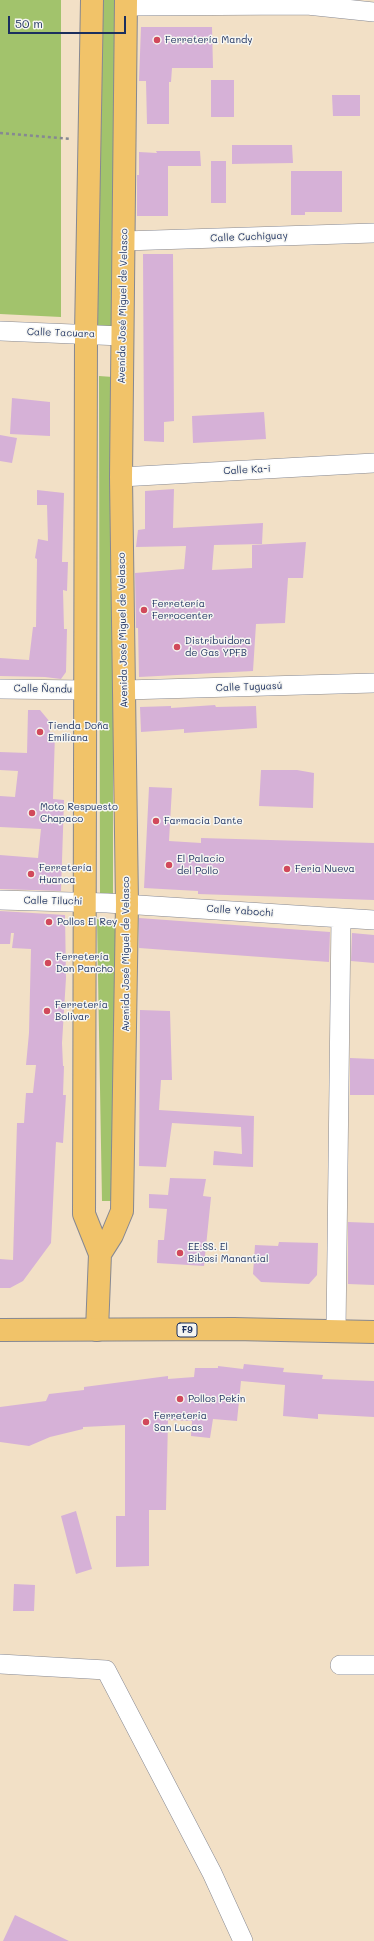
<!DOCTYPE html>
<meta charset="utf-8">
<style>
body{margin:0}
#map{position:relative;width:374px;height:1941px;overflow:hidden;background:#f2e0c6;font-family:Mali,sans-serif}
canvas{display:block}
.scale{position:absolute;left:8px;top:16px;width:118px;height:18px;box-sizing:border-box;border:2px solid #1b2f5e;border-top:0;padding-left:5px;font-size:12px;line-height:14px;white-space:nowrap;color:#1b2f5e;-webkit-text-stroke:3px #f6f6f2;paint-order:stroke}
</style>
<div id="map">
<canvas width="374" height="1941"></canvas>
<div class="scale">50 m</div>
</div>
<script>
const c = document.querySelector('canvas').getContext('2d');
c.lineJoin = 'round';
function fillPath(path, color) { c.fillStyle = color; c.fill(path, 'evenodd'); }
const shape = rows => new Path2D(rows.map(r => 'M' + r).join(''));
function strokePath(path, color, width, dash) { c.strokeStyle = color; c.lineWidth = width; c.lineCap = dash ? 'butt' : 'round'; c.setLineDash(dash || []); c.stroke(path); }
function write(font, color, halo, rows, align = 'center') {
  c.font = font + ' Mali,sans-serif'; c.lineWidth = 3; c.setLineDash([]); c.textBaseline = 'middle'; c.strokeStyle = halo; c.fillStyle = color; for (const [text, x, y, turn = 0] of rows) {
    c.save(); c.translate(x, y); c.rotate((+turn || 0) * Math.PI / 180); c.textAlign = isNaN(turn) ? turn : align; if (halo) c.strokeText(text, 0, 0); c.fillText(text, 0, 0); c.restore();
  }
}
fillPath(shape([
 [0,0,61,0,61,317,0,314],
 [103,0,118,0,115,330,96,327],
 [99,376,113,377,113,895,100,894],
 [97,919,116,919,111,1201,102,1201]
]), '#a2c36c');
fillPath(shape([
 [141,27,212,27,213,68,172,68,171,82,169,82,169,124,147,124,146,81,139,81],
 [211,80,234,80,234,117,211,117],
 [332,95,360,95,360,116,333,116],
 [232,145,292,145,293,163,232,164],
 [156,151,200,151,201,166,168,166,168,216,137,216,137,175,139,175,139,152,157,153],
 [211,161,226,161,226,203,211,203],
 [291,171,342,171,342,212,305,212,305,215,291,215],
 [143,254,173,254,174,421,164,422,164,442,144,441],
 [12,398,50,402,50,436,10,434],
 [264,412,266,439,193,443,192,416],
 [0,435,17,438,12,463,0,461],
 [174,489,173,528,263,523,262,544,214,545,212,570,252,568,252,545,306,542,303,578,288,578,285,623,256,624,253,671,139,677,138,628,136,628,135,573,184,569,186,546,136,547,138,530,145,529,145,491],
 [37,490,64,493,62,562,68,562,67,591,63,590,64,629,67,629,66,672,61,679,45,677,0,676,0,658,29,660,33,627,36,627,37,559,35,558,38,539,48,541,47,505,37,505],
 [215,705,216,707,256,706,257,728,184,733,184,729,141,732,140,707,171,706,171,708],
 [28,710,40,710,50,722,50,732,55,733,53,799,64,800,61,891,0,889,0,855,38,858,41,829,0,827,0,796,15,797,18,771,0,770,0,752,27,753],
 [261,770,297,770,314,773,313,808,259,806],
 [149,787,172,788,169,841,201,843,201,838,374,843,374,900,198,894,198,891,144,888],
 [0,911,65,915,66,978,62,1043,63,1066,64,1066,63,1095,66,1095,63,1143,56,1142,51,1243,23,1281,10,1288,0,1288,0,1259,13,1260,17,1123,24,1123,26,1093,33,1093,36,1065,26,1065,29,1033,31,949,12,948,14,933,11,933,10,944,0,944],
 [139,918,330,932,329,962,139,948],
 [352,933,374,935,374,963,351,961],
 [140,1010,170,1011,172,1080,161,1080,159,1110,254,1116,253,1167,213,1165,214,1151,242,1154,241,1127,172,1123,166,1167,139,1166],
 [350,1058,374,1059,374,1095,350,1095],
 [170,1178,206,1179,203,1196,211,1197,204,1266,157,1263,158,1240,164,1240,167,1209,149,1208,149,1194,168,1195],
 [348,1222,374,1223,374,1285,348,1284],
 [279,1242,318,1243,317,1275,309,1284,261,1282,253,1274,255,1245,278,1246],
 [244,1364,284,1368,283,1372,323,1375,322,1379,374,1381,374,1417,318,1414,318,1419,283,1416,285,1385,241,1381,237,1421,213,1419,210,1438,191,1436,192,1421,168,1420,166,1510,149,1510,149,1566,116,1567,116,1516,125,1516,125,1425,83,1427,83,1429,50,1437,29,1446,0,1442,0,1407,46,1401,49,1394,84,1390,84,1387,168,1376,168,1379,194,1377,195,1368,218,1368,218,1366,243,1369],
 [76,1511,92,1569,76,1574,61,1516],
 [14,1584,35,1585,34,1611,13,1611],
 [15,1915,69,1941,3,1941]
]), '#d6b1d7');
const minor = shape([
 [126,6,307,5,374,12],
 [124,241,374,233],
 [0,331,122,336],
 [121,477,374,463],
 [0,689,86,690],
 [125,690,374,683],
 [0,900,107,903,374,920],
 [336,1331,341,918],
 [0,1664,106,1670,212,1873,243,1941],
 [340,1665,374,1665]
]);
const major = shape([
 [92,0,86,334,84,1214,100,1254,97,1330],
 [100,1254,112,1235,122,1211,127,904,121,477,126,0]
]);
const highway = shape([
 [0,1330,234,1329,374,1332]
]);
strokePath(minor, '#868892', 20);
strokePath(major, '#868892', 24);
strokePath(highway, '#868892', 24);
strokePath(shape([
 [0,133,71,139]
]), '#868892', 2.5, [3, 3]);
strokePath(minor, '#fff', 19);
strokePath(major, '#f1c369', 22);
strokePath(highway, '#f1c369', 22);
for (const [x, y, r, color] of [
 [157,40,4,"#d1495b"],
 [144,610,4,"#d1495b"],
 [177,647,4,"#d1495b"],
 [40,732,4,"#d1495b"],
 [32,813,4,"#d1495b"],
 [156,821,4,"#d1495b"],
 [169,865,4,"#d1495b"],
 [287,869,4,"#d1495b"],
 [31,874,4,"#d1495b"],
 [49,922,4,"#d1495b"],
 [48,963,4,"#d1495b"],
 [47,1011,4,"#d1495b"],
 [180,1253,4,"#d1495b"],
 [180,1399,4,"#d1495b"],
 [146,1422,4,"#d1495b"]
]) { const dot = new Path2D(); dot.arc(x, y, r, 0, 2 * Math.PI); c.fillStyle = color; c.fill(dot); strokePath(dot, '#f6f6f2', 1.5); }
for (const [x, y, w] of [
 [187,1330,20]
]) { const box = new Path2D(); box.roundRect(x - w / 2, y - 7, w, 14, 3); c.fillStyle = '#f6f6f2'; c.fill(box); strokePath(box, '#1b2f5e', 1); }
write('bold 9px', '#1b2f5e', null, [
 ["F9",187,1330]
]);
write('10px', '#1b2f5e', '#f6f6f2', [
 ["Ferretería Mandy",165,40],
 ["Ferretería",152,604],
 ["Ferrocenter",152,616],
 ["Distribuidora",185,641],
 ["de Gas YPFB",185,653],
 ["Tienda Doña",48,726],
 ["Emiliana",48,738],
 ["Moto Respuesto",40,807],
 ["Chapaco",40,819],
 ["Farmacia Dante",164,821],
 ["El Palacio",177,859],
 ["del Pollo",177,871],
 ["Ferretería",39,868],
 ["Huanca",39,880],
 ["Feria Nueva",295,869],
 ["Pollos El Rey",57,922],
 ["Ferretería",56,957],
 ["Don Pancho",56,969],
 ["Ferretería",55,1005],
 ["Bolivar",55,1017],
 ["EE.SS. El",188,1247],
 ["Bibosi Manantial",188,1259],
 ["Pollos Pekin",188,1399],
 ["Ferreteria",154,1416],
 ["San Lucas",154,1428]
], 'left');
write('10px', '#1b2f5e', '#f6f6f2', [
 ["Calle Cuchiguay",249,237,-2],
 ["Avenida José Miguel de Velasco",123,306,-89],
 ["Calle Tacuara",61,333,2],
 ["Calle Ka-i",247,470,-3],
 ["Avenida José Miguel de Velasco",123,630,-91],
 ["Calle Tuguasú",249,687,-2],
 ["Calle Ñandu",43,689,1],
 ["Calle Tiluchi",53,901,1],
 ["Calle Yabochi",240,911,4],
 ["Avenida José Miguel de Velasco",126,954,-90]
]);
</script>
